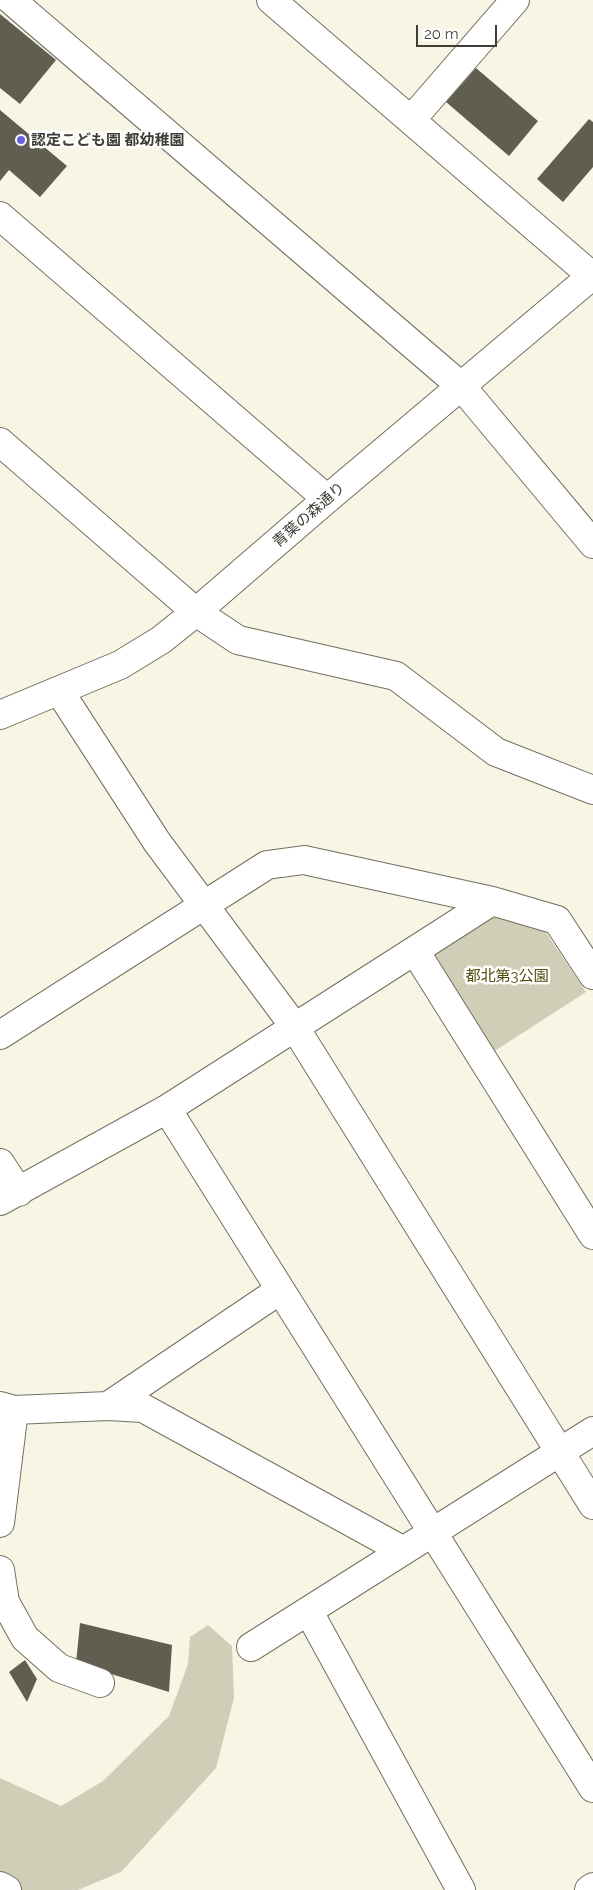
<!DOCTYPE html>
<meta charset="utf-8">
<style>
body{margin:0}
#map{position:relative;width:593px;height:1890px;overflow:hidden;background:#f8f5e4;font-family:Raleway,sans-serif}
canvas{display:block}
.scale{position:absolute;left:416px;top:25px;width:81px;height:22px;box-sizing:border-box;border:2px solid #3e3d36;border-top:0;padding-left:6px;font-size:15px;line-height:18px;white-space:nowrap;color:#3e3d36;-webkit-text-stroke:4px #fff;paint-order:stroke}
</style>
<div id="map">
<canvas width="593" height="1890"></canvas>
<div class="scale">20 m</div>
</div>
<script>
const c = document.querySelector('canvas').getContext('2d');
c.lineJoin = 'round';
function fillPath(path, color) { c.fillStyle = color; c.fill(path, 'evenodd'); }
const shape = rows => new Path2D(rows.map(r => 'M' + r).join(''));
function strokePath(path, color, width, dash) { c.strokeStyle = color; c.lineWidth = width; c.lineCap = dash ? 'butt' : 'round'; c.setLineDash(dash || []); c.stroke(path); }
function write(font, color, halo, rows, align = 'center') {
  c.font = font + ' Raleway,"Noto Sans JP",sans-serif'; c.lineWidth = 5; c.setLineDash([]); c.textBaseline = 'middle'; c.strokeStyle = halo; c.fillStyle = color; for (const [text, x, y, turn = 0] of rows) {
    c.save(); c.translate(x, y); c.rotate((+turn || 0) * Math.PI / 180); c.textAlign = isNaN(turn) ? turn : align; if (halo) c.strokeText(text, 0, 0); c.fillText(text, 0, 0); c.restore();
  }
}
fillPath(shape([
 [493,913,541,925,586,992,490,1054,431,961,436,949],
 [208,1625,232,1646,234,1698,216,1768,121,1872,78,1890,0,1890,0,1778,61,1806,103,1781,169,1716,188,1664,190,1637]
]), '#d1ceb8');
fillPath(shape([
 [0,14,56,60,20,104,0,88],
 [476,68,538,121,509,156,446,102],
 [0,110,67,166,40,197,9,170,0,181],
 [589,119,593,122,593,167,563,202,537,179],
 [80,1623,172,1645,169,1692,76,1663],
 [25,1660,37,1679,27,1702,9,1672]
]), '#605e50');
const minor = shape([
 [11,0,462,387,593,544],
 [271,0,593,277],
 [411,120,515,0],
 [0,216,327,499],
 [0,442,196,612,238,640,396,676,496,752,593,790],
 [60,692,157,842,294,1026,593,1505],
 [0,715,120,665,161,640,196,612,327,499,593,275],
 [415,951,593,1235],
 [0,1035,267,865,304,860,492,901,557,920,593,975],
 [167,1109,593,1788],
 [0,1163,19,1192],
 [0,1201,167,1109,492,901],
 [0,1406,14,1410,108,1406,143,1408,402,1550],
 [108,1406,280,1290],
 [0,1523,14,1410],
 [0,1570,5,1602,25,1638,59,1668,100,1683],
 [309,1612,461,1890],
 [251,1647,593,1431],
 [0,1886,7,1890],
 [589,1890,593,1887]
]);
strokePath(minor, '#727061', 30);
strokePath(minor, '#fff', 28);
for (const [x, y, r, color] of [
 [21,140,5,"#6562dc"]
]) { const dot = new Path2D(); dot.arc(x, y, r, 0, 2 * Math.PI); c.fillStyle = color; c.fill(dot); strokePath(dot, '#fff', 2); }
write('bold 15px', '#3e3d36', '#fff', [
 ["認定こども園 都幼稚園",31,140]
], 'left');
write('15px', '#3e3d36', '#fff', [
 ["青葉の森通り",309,515,-41]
]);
write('15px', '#554b0d', '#fff', [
 ["都北第3公園",507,976]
]);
</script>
